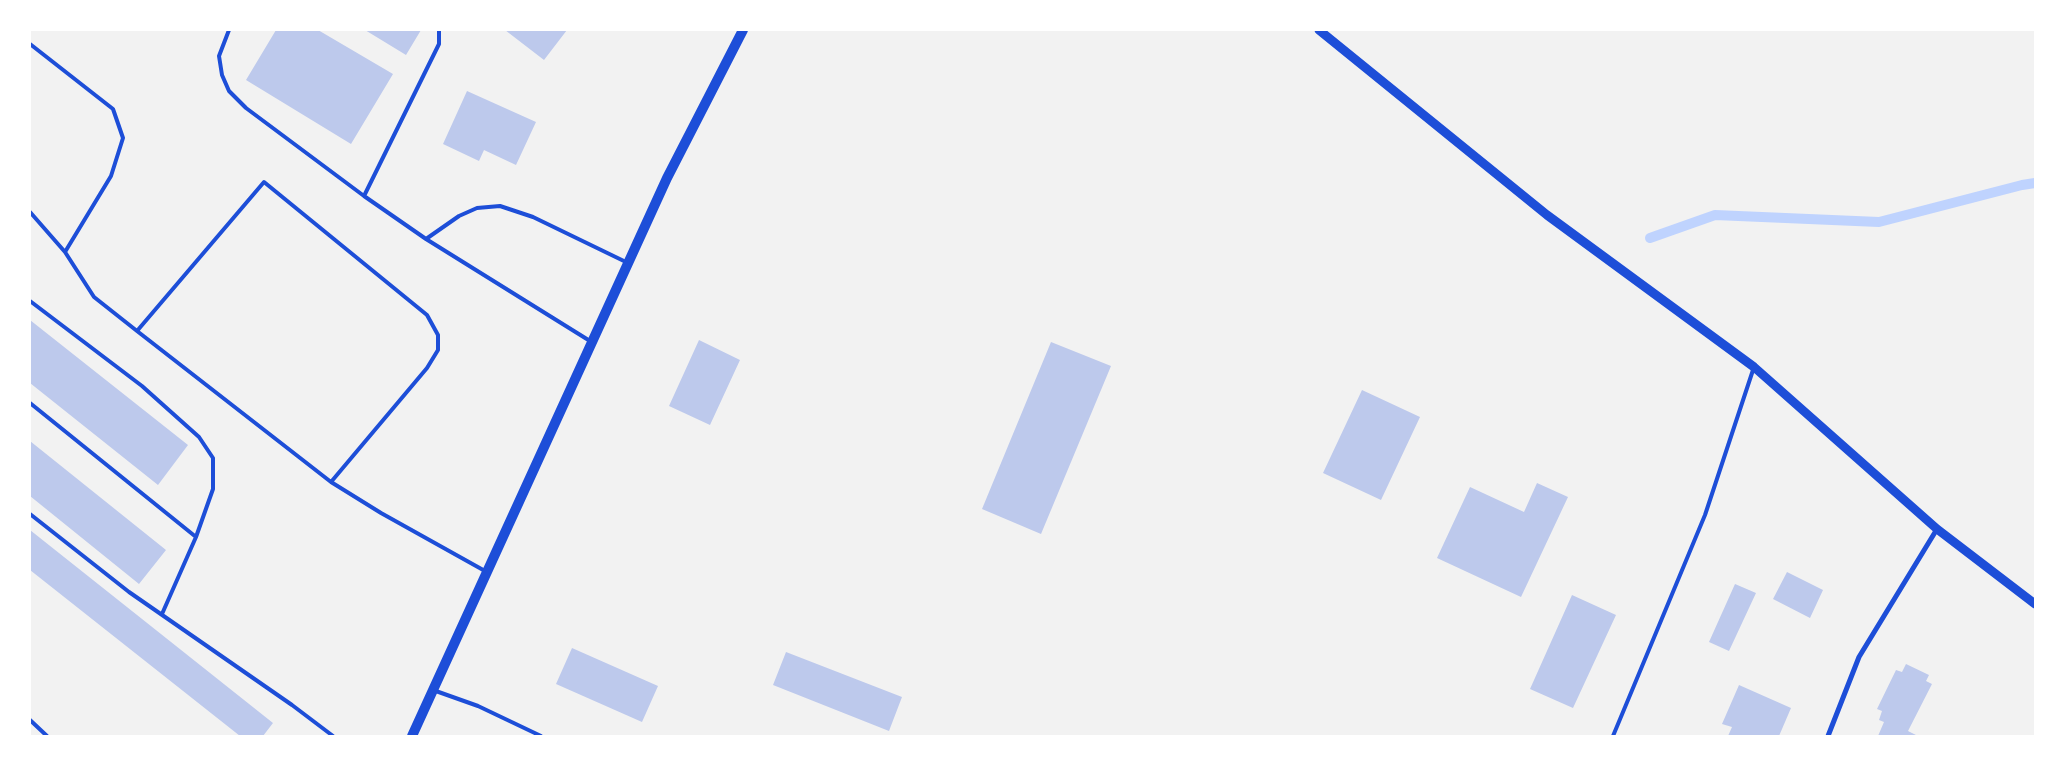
<!DOCTYPE html>
<style>
body{margin:0}
#map{position:relative;width:2065px;height:766px;overflow:hidden;background:#f2f2f2;font-family:"Titillium Web",sans-serif}
canvas{display:block}
.frame{position:absolute;inset:0;border:31px solid #fff;pointer-events:none}
</style>
<div id="map">
<canvas width="2065" height="766"></canvas>
<div class="frame"></div>
</div>
<script>
const c = document.querySelector('canvas').getContext('2d');
c.lineJoin = 'round';
const shape = rows => new Path2D(rows.map(r => 'M' + r).join(''));
function strokePath(path, color, width, dash) { c.strokeStyle = color; c.lineWidth = width; c.lineCap = dash ? 'butt' : 'round'; c.setLineDash(dash || []); c.stroke(path); }
function fillPath(path, color) { c.fillStyle = color; c.fill(path, 'evenodd'); }
strokePath(shape([
 [1650,238,1715,215,1879,222,2022,185,2035,183]
]), '#bfd3fe', 10);
fillPath(shape([
 [276,30,318,30,393,74,351,144,246,80],
 [365,30,421,30,406,55],
 [505,30,567,30,544,60],
 [467,91,536,122,516,165,484,150,479,161,443,144],
 [30,320,188,445,158,485,30,383],
 [699,340,740,360,710,425,669,406],
 [1051,342,1111,366,1041,534,982,509],
 [1362,390,1420,417,1381,500,1323,473],
 [30,441,166,550,139,584,30,496],
 [1537,483,1568,497,1521,597,1437,558,1470,487,1524,512],
 [30,530,273,723,263,736,240,736,30,570],
 [1787,572,1823,590,1810,618,1773,599],
 [1735,584,1756,593,1729,651,1709,642],
 [1572,595,1616,615,1573,708,1530,689],
 [572,648,658,686,642,722,556,684],
 [786,652,902,697,889,731,773,685],
 [1906,664,1929,675,1926,681,1932,684,1908,731,1918,736,1878,736,1884,722,1879,720,1882,711,1877,709,1896,670,1902,672],
 [1739,685,1791,708,1779,736,1728,736,1732,727,1722,724]
]), '#bdc9ec');
strokePath(shape([
 [229,30,219,56,222,75,229,91,246,108,364,196,426,239,590,341],
 [30,44,113,109,123,138,111,176,65,252],
 [364,196,439,44,439,30],
 [30,212,65,252,94,297,137,331,331,482,381,513,485,571],
 [426,239,459,216,477,208,500,206,533,217,628,263],
 [30,301,142,386,199,437,213,458,213,489,196,537,162,614],
 [137,331,264,182,427,315,438,335,438,350,427,368,331,482],
 [30,403,196,537],
 [30,514,129,592,292,705,333,736],
 [433,690,478,706,541,736],
 [30,720,47,736],
 [1613,736,1705,515,1754,367]
]), '#1d4ed8', 4);
strokePath(shape([
 [1828,736,1859,657,1937,529]
]), '#1d4ed8', 5);
strokePath(shape([
 [1319,30,1547,215,1754,367,1937,529,2035,604]
]), '#1d4ed8', 9);
strokePath(shape([
 [412,736,667,178,743,30]
]), '#1d4ed8', 10);
</script>
